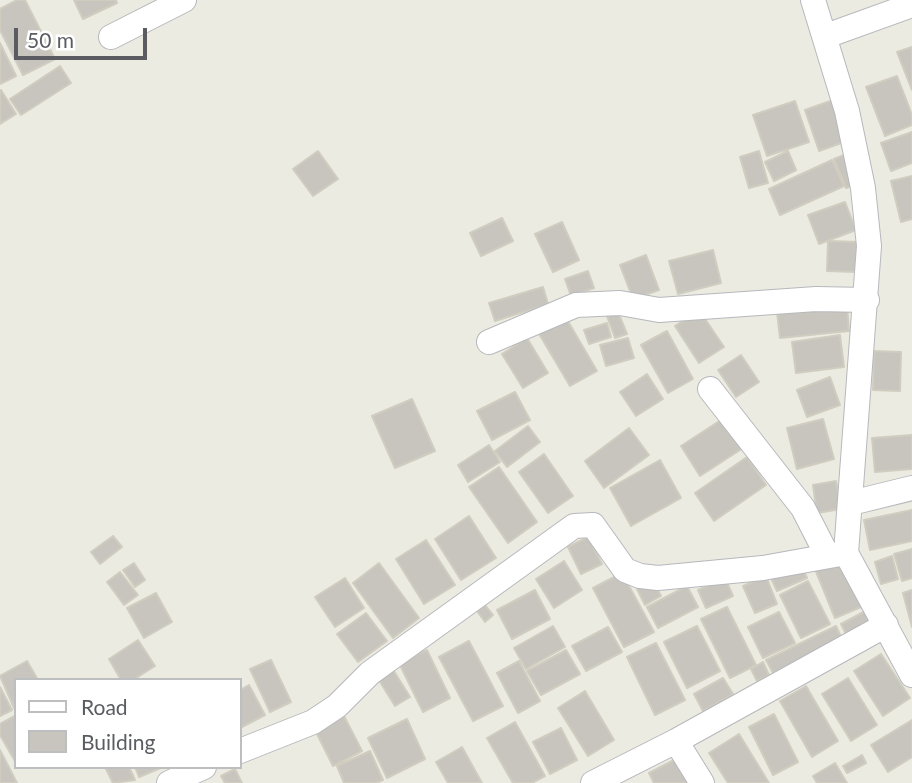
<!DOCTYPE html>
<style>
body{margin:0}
#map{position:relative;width:912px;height:783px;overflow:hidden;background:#ebebe1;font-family:Lato,sans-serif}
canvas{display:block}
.legend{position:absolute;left:14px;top:678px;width:228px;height:91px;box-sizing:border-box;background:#fff;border:2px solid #bdbec0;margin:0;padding:9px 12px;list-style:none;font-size:21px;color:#5a5c61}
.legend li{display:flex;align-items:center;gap:14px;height:35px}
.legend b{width:35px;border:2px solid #bdbec0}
.scale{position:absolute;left:14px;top:28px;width:133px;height:32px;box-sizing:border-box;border:4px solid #5a5c61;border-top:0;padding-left:9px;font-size:21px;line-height:24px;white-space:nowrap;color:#5a5c61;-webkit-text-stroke:5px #fff;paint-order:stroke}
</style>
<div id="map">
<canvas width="912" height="783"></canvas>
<ul class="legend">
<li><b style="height:9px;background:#fff"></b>Road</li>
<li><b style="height:19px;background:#c7c5be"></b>Building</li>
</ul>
<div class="scale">50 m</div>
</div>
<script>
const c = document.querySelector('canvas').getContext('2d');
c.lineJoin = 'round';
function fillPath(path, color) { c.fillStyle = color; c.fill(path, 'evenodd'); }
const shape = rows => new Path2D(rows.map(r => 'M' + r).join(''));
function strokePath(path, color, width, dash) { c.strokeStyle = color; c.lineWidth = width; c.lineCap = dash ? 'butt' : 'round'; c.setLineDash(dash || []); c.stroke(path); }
const building = shape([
 [17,0,25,0,55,59,23,75,0,30,0,9,17,0],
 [74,0,116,0,117,3,83,19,74,0],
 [0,43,16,76,0,84,0,43],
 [912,47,912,90,897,52,912,47],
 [60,66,71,83,21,115,10,99,60,66],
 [897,76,912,115,912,125,885,136,866,87,897,76],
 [1,90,16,114,0,124,0,91,1,90],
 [833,100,847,141,819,151,805,110,833,100],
 [795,101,809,142,767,156,753,115,795,101],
 [912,132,912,163,891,171,881,143,912,132],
 [318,151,338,179,313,196,293,169,318,151],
 [759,151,768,183,749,188,740,157,759,151],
 [788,151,796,170,774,181,765,162,788,151],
 [849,153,861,183,846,188,834,159,849,153],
 [832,160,844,186,780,215,769,189,832,160],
 [912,176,912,219,901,222,891,181,912,176],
 [845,202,856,230,819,244,808,215,845,202],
 [502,218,513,241,481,256,470,233,502,218],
 [562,222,579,260,553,272,535,234,562,222],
 [828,241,857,242,856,272,827,271,828,241],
 [713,250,721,283,678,294,669,261,713,250],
 [646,255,659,290,633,299,620,265,646,255],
 [588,271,594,288,571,296,565,279,588,271],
 [543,287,548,304,495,321,489,303,543,287],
 [847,305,849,331,780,338,777,312,847,305],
 [699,310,724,347,699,363,675,326,699,310],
 [562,311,597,371,570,386,535,327,562,311],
 [618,312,627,334,615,338,607,316,618,312],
 [607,323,611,337,589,344,584,330,607,323],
 [667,331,693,379,668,393,641,345,667,331],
 [840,335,844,367,796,373,792,342,840,335],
 [527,338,548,373,523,388,502,354,527,338],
 [628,338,634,358,606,366,600,345,628,338],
 [874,351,901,352,900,391,873,390,874,351],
 [741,355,759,382,736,397,718,370,741,355],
 [647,374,663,399,636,416,620,392,647,374],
 [830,377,840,405,807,417,797,390,830,377],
 [515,392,530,420,492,440,477,411,515,392],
 [412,399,435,451,395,468,372,416,412,399],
 [724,418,743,448,700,476,681,446,724,418],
 [823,419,834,459,797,469,787,428,823,419],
 [528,426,540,442,507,467,495,451,528,426],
 [629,428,649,455,604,488,585,461,629,428],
 [912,435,912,469,875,472,872,438,912,435],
 [489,445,500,462,468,482,458,465,489,445],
 [544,454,573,496,548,513,519,472,544,454],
 [747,457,766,485,714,521,695,493,747,457],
 [660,460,681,498,631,526,610,488,660,460],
 [499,467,537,522,508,543,469,487,499,467],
 [836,481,841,509,817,513,813,485,836,481],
 [912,510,912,541,870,550,864,520,912,510],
 [469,516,496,558,461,580,435,539,469,516],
 [113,536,122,547,100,564,91,552,113,536],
 [588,537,602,564,581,574,568,547,588,537],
 [426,540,455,585,424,604,396,559,426,540],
 [912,549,912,578,902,581,894,554,912,549],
 [892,556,898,579,881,584,875,562,892,556],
 [840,558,861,607,835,618,815,569,840,558],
 [564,561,582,590,554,608,536,579,564,561],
 [134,563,145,580,135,587,123,570,134,563],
 [379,563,419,618,393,638,353,583,379,563],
 [800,563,807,578,777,591,770,576,800,563],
 [120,572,138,595,124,605,107,582,120,572],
 [622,573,654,632,624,647,593,588,622,573],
 [766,576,777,604,755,613,743,586,766,576],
 [345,578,364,608,335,627,315,597,345,578],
 [725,578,733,596,706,608,698,590,725,578],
 [653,581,661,596,645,605,637,589,653,581],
 [808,581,830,624,801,638,780,595,808,581],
 [687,586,698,607,658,628,647,607,687,586],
 [535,590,550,619,512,639,497,610,535,590],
 [912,590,912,627,903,593,912,590],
 [156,593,172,622,144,638,127,608,156,593],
 [485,605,493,615,485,622,477,611,485,605],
 [727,607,756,665,730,678,701,619,727,607],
 [873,607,881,621,848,638,841,624,873,607],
 [779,612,795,643,763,658,748,627,779,612],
 [366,613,387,641,358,662,337,634,366,613],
 [553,626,565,647,526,669,514,648,553,626],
 [697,626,720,671,687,688,664,642,697,626],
 [836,626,842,639,773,673,766,660,836,626],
 [608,627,622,652,586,671,572,646,608,627],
 [138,640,155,666,133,680,121,680,109,659,138,640],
 [469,641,503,706,473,721,439,657,469,641],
 [656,643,685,700,655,715,627,657,656,643],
 [427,650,450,698,423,712,399,663,427,650],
 [566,650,580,674,541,695,527,671,566,650],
 [881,654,910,698,883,716,854,671,881,654],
 [271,660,291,702,270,712,250,669,271,660],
 [27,661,38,680,16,680,14,708,0,676,27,661],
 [519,661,540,701,518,713,497,673,519,661],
 [763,662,769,675,757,681,751,669,763,662],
 [392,668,410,697,395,706,377,677,392,668],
 [723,678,733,694,703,711,694,694,723,678],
 [848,678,877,725,851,741,822,694,848,678],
 [249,685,265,715,240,728,240,690,249,685],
 [806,686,838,741,812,757,780,701,806,686],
 [0,687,12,710,0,716,0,687],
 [585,691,614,740,588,756,558,708,585,691],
 [774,714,798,762,773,775,749,727,774,714],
 [16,715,16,763,0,735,0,724,16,715],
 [344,716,362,751,333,766,315,730,344,716],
 [407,719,425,759,387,778,368,738,407,719],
 [912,720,912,757,888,772,871,745,912,720],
 [515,722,545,776,532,783,513,783,487,738,515,722],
 [561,728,577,760,550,774,533,742,561,728],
 [739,734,769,783,728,783,709,753,739,734],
 [462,747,482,783,448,783,436,762,462,747],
 [0,750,17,783,0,783,0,750],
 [370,751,383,780,376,783,344,783,337,766,370,751],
 [862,755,866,763,847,773,843,766,862,755],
 [682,756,695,783,654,783,649,773,682,756],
 [835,763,847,783,817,783,813,776,835,763],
 [105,767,129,767,135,780,113,783,105,767],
 [135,767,163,767,139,777,135,767],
 [235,769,242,783,225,783,221,776,235,769]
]);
fillPath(building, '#c7c5be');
strokePath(building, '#d0cdc0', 2);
const minor = shape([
 [813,0,847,111,863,188,869,246,846,553,912,675],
 [826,36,912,5],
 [111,37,184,0],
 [489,342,576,305,620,303,659,310,816,299,867,300],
 [710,389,803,508,827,555],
 [851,503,912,488],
 [676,741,702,783],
 [240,751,313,722,337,706,370,673,574,526,593,525,625,570,640,576,658,578,763,568,846,553],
 [169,783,204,767],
 [593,783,676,741,886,625]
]);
strokePath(minor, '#b7b8bd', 26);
strokePath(minor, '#fff', 24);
</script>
